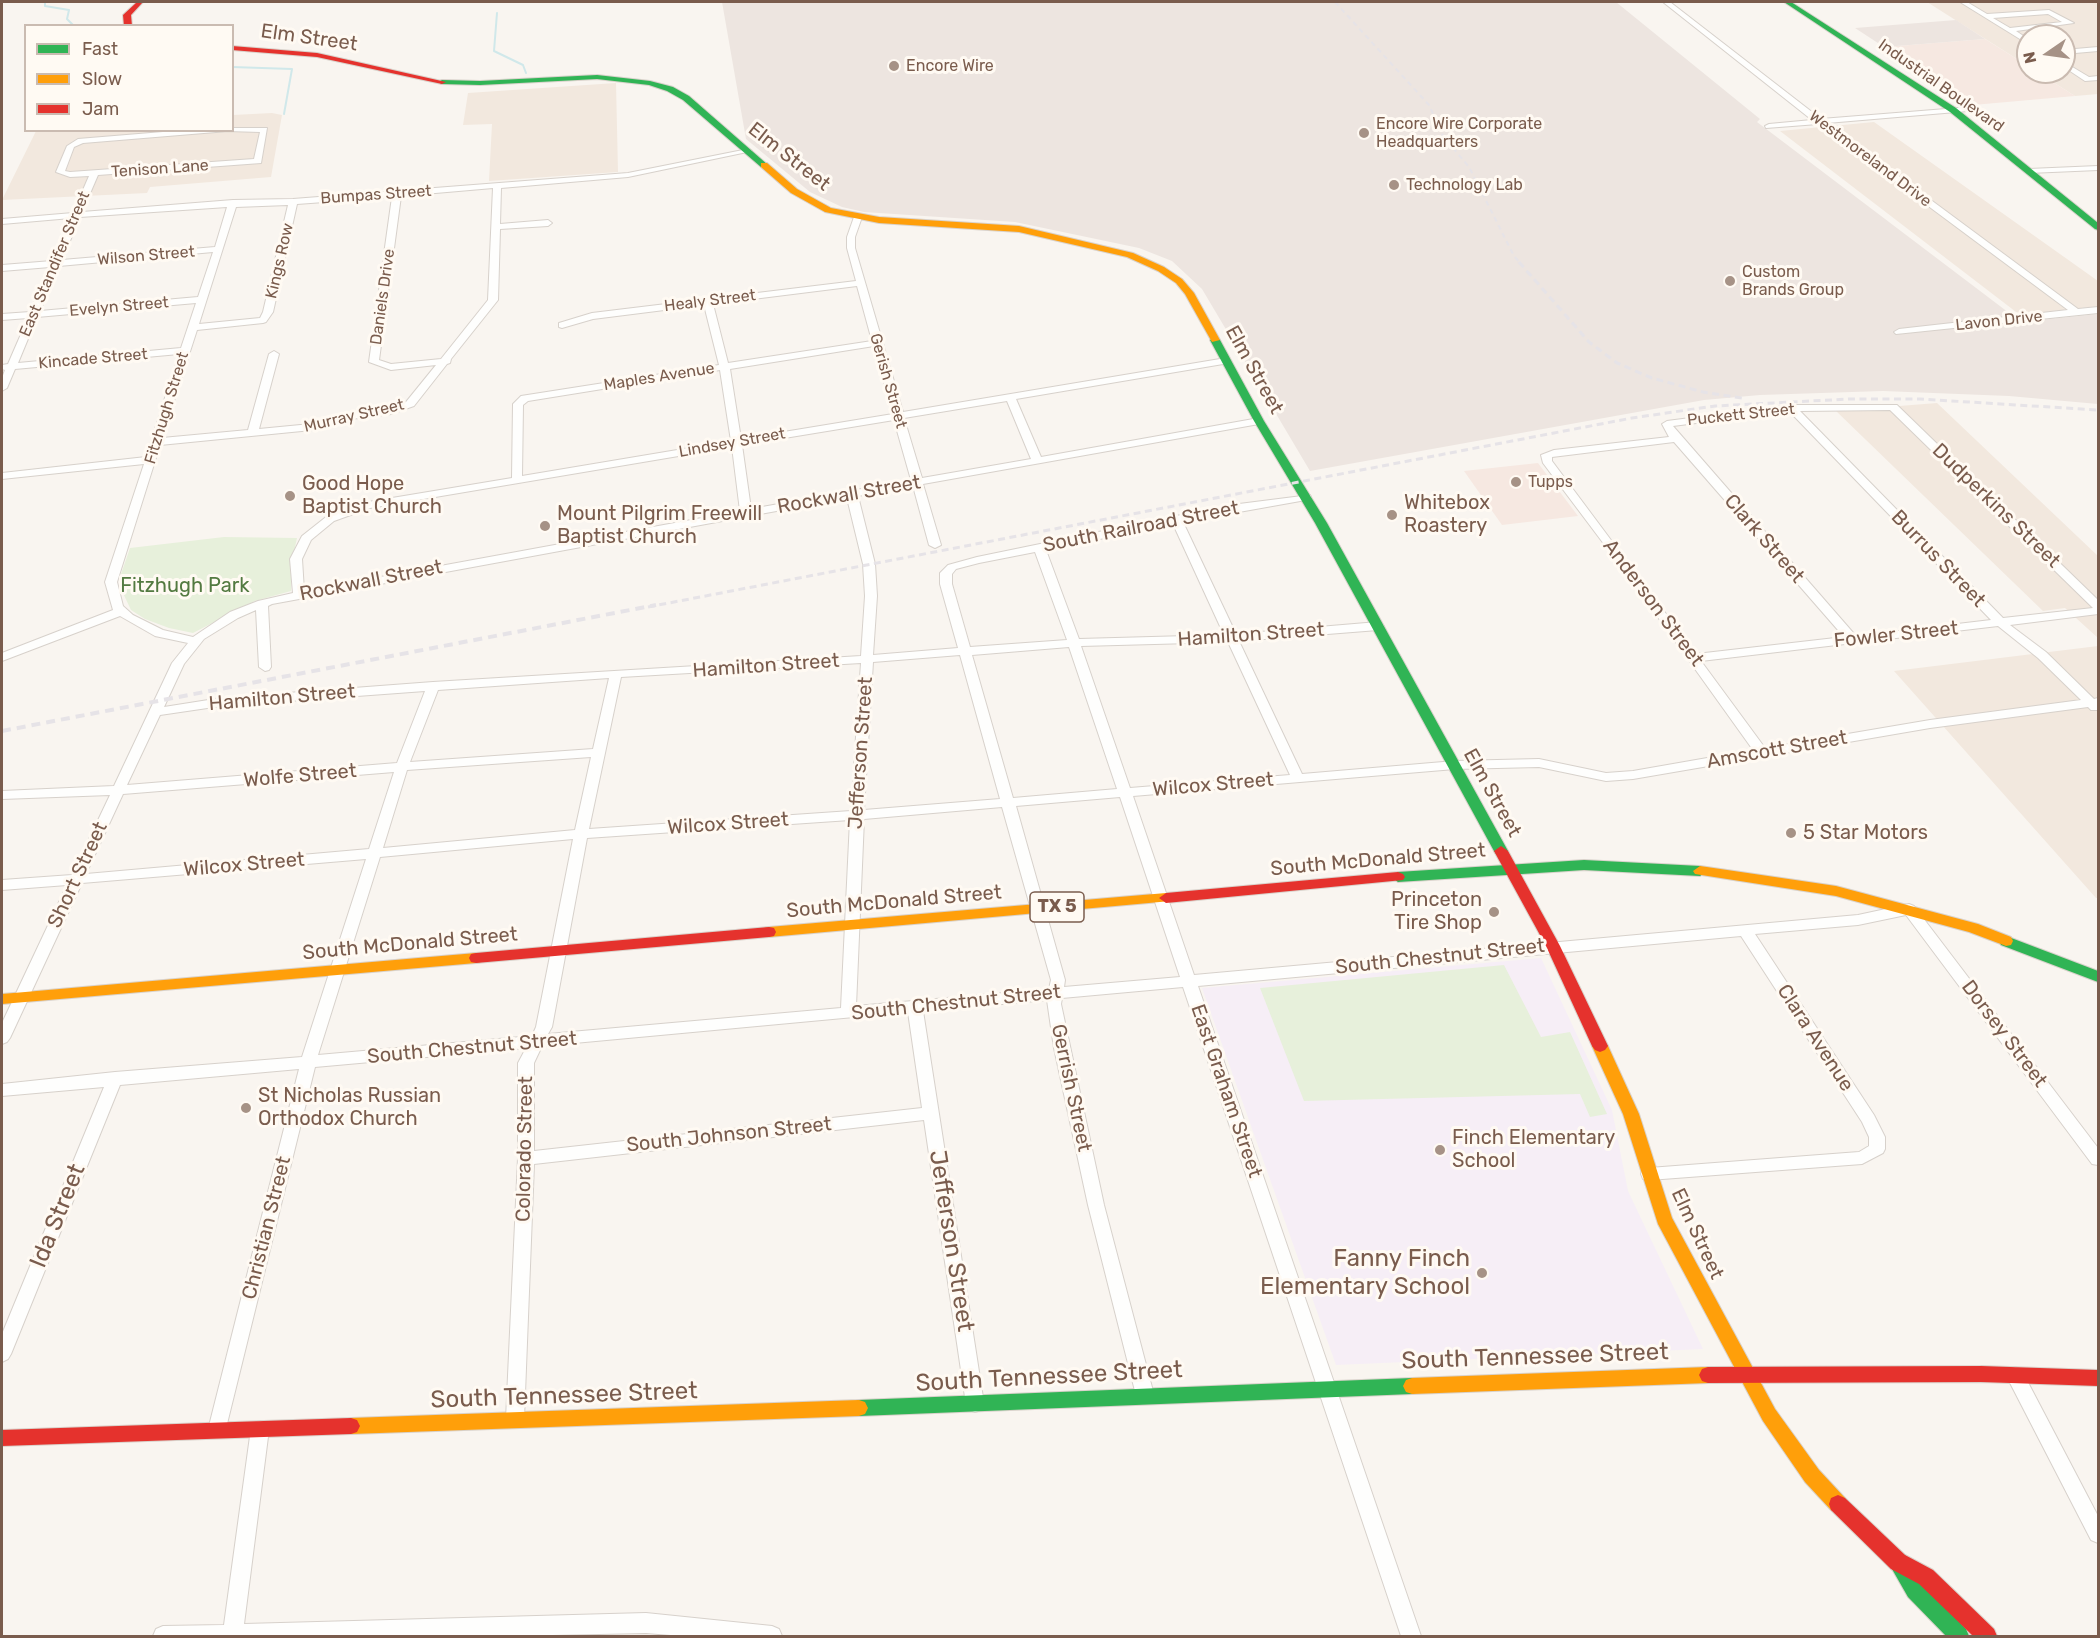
<!DOCTYPE html>
<style>
body{margin:0}
#map{position:relative;width:2100px;height:1638px;overflow:hidden;background:#f9f5f0;font-family:Rubik,sans-serif}
canvas{display:block}
.frame{position:absolute;inset:0;border:3px solid #7a5c4d;pointer-events:none}
.legend{position:absolute;left:24px;top:24px;width:210px;height:108px;box-sizing:border-box;background:#fffaf3;border:2px solid #cabbb1;margin:0;padding:8px 10px;list-style:none;font-size:18px;color:#7a5c4d}
.legend li{display:flex;align-items:center;gap:12px;height:30px}
.legend b{width:30px;border:2px solid #cabbb1}
.north{position:absolute;left:2016px;top:24px;width:60px;height:60px;box-sizing:border-box;background:#fffaf3;border:2px solid #cabbb1;border-radius:50%;rotate:257deg;font-size:16px;font-weight:700;line-height:24px;text-align:center;color:#7a5c4d}
.north::after{content:'';display:block;margin:auto;width:21px;height:27px;background:#a69286;clip-path:polygon(50% 0,100% 100%,50% 72%,0 100%)}
</style>
<div id="map">
<canvas width="2100" height="1638"></canvas>
<div class="frame"></div>
<ul class="legend">
<li><b style="height:8px;background:#30b455"></b>Fast</li>
<li><b style="height:8px;background:#ff9f0a"></b>Slow</li>
<li><b style="height:8px;background:#e5322d"></b>Jam</li>
</ul>
<div class="north">N</div>
</div>
<script>
const c = document.querySelector('canvas').getContext('2d');
c.lineJoin = 'round';
function fillPath(path, color) { c.fillStyle = color; c.fill(path, 'evenodd'); }
const shape = rows => new Path2D(rows.map(r => 'M' + r).join(''));
function strokePath(path, color, width, dash) { c.strokeStyle = color; c.lineWidth = width; c.lineCap = dash ? 'butt' : 'round'; c.setLineDash(dash || []); c.stroke(path); }
function write(font, color, halo, rows, align = 'center') {
  c.font = font + ' Rubik,sans-serif'; c.lineWidth = 6; c.setLineDash([]); c.textBaseline = 'middle'; c.strokeStyle = halo; c.fillStyle = color; for (const [text, x, y, turn = 0] of rows) {
    c.save(); c.translate(x, y); c.rotate((+turn || 0) * Math.PI / 180); c.textAlign = isNaN(turn) ? turn : align; if (halo) c.strokeText(text, 0, 0); c.fillText(text, 0, 0); c.restore();
  }
}
fillPath(shape([
 [1927,2,2098,2,2098,94,2075,96,2037,72,2064,72,2064,36,2028,36,2028,66],
 [616,83,618,172,489,181,492,124,463,125,468,93],
 [272,113,282,115,271,177,150,187,147,193,2,200,36,131,232,130,233,115],
 [1874,122,2098,281,2098,306,2020,315,1780,131],
 [1937,403,2098,556,2098,638,2065,608,2043,611,1836,411],
 [2098,646,2098,898,2096,898,1894,671]
]), '#f2e8de');
fillPath(shape([
 [1985,39,2028,66,2028,72,2037,72,2075,96,1973,105,1884,47],
 [1538,463,1578,516,1502,525,1464,471]
]), '#f6e8e1');
fillPath(shape([
 [722,2,1616,2,1760,119,1757,122,2021,322,2098,314,2098,404,2009,396,1883,391,1760,395,1704,400,1310,471,1202,289,1172,261,1139,248,1015,222,864,212,842,207,810,192,746,139],
 [1956,20,1985,39,1884,47,1855,28]
]), '#ede5e0');
fillPath(shape([
 [1541,958,1612,1110,1628,1191,1703,1349,1336,1365,1202,988]
]), '#f6eef6');
fillPath(shape([
 [224,537,297,538,291,566,291,591,255,601,193,633,169,628,145,619,131,610,122,591,120,577,130,548],
 [1504,965,1541,1037,1570,1032,1607,1114,1590,1117,1580,1094,1304,1101,1260,988]
]), '#e7f0db');
strokePath(shape([
 [45,2,45,6,69,10,67,19,74,26],
 [497,13,494,51,523,65,526,73],
 [232,67,292,69,284,114]
]), '#d0e8ea', 2);
const street = shape([
 [1663,2,1670,2,1821,119,1971,107,1971,111,1968,111,1827,123,2078,309,2098,307,2098,313,1896,334,1894,332,1899,329,2068,310,1818,124,1766,128,1765,126,1769,124,1812,120,1663,2],
 [1960,2,1967,2,1987,14,2049,10,2074,23,2016,31,2028,39,2028,44,1960,2],
 [2048,14,2062,22,2010,28,1993,18,2048,14],
 [2098,47,2098,51,2064,54,2064,50,2098,47],
 [2064,62,2089,77,2098,76,2098,80,2085,81,2064,67,2064,62],
 [232,128,267,128,261,163,98,175,82,212,233,200,293,199,628,173,748,149,752,151,628,177,501,188,500,224,548,220,552,223,548,226,500,229,498,300,451,359,450,363,447,364,414,406,391,414,351,419,312,430,160,445,117,582,123,606,133,615,163,630,193,637,230,612,258,601,293,593,290,559,302,536,326,517,368,502,512,478,513,404,521,396,719,365,704,305,593,319,562,328,559,327,559,323,592,313,856,281,847,248,847,237,854,217,858,214,862,217,855,237,855,248,903,412,1226,358,1231,361,1229,363,1016,399,1041,457,1259,418,1264,421,1259,424,923,484,941,545,935,548,929,545,913,486,858,496,875,564,877,596,873,655,958,648,940,584,940,573,948,565,977,557,1176,516,1239,504,1310,495,1311,497,1306,500,1183,522,1236,634,1378,622,1384,626,1378,630,1239,641,1302,774,1455,761,1539,759,1606,773,1633,771,1753,750,1637,588,1543,463,1541,455,1554,450,1669,437,1662,424,1667,421,1791,405,1897,405,2098,600,2098,614,2010,625,2046,652,2094,699,2098,698,2098,710,2091,710,2088,707,1930,728,1633,779,1606,781,1539,767,1455,769,1133,796,1194,975,1858,915,1909,904,1914,906,2098,1148,2098,1165,2092,1164,1906,915,1858,925,1755,934,1874,1115,1885,1137,1885,1149,1883,1153,1862,1164,1649,1180,1643,1179,1641,1174,1643,1169,1649,1168,1859,1152,1869,1146,1869,1137,1862,1122,1741,936,1198,986,1421,1636,1401,1636,1183,987,1062,998,1061,1004,1104,1205,1154,1395,1151,1401,1145,1403,1139,1401,1136,1395,1088,1205,1054,1048,1047,1000,923,1011,984,1404,981,1410,975,1412,969,1410,966,1404,924,1120,534,1164,524,1419,521,1425,515,1427,509,1425,506,1419,518,1158,518,1063,526,1048,315,1067,224,1436,217,1438,210,1436,208,1430,299,1069,120,1085,11,1354,8,1359,2,1362,2,1334,104,1087,2,1096,2,1084,115,1072,302,1057,366,859,82,883,10,1038,7,1042,2,1044,2,1023,67,885,2,890,2,880,72,875,110,795,2,799,2,791,114,786,172,663,188,643,155,636,120,616,2,661,2,653,113,610,105,582,144,464,2,479,2,473,146,457,179,354,15,369,7,388,2,391,2,378,5,370,2,369,2,365,8,364,28,318,2,320,2,314,30,312,50,267,2,271,2,265,52,261,71,218,2,224,2,219,73,213,89,176,70,177,56,172,67,146,78,139,187,130,232,130,232,128],
 [228,131,260,132,254,159,70,172,65,171,74,147,83,143,228,131],
 [493,188,488,300,441,359,391,364,379,360,401,196,493,188],
 [392,197,369,362,391,370,436,365,406,402,389,408,350,413,311,424,259,429,279,354,274,351,269,354,248,430,162,438,197,330,263,323,266,322,273,312,297,204,392,197],
 [288,205,263,312,260,318,199,324,236,207,288,205],
 [227,207,215,247,62,260,80,217,227,207],
 [213,252,198,297,40,311,59,266,213,252],
 [857,286,872,341,728,363,713,304,857,286],
 [196,303,181,348,18,363,37,317,196,303],
 [874,346,893,414,741,439,730,369,874,346],
 [720,370,731,441,522,476,523,405,528,401,720,370],
 [1007,401,1031,459,922,478,904,418,1007,401],
 [1890,410,2093,608,2003,618,1800,411,1890,410],
 [1789,411,1991,620,1856,636,1673,426,1789,411],
 [894,420,911,480,751,509,742,445,894,420],
 [1674,442,1844,637,1696,654,1552,461,1552,457,1674,442],
 [732,447,740,511,304,591,302,559,311,540,334,521,370,508,732,447],
 [847,498,863,564,865,596,861,656,433,682,221,698,164,707,184,664,204,639,238,618,256,610,259,667,265,671,269,670,271,667,268,606,272,604,847,498],
 [1173,524,1224,635,1079,639,1046,550,1173,524],
 [1035,552,1067,640,970,647,952,584,952,574,956,569,979,563,1035,552],
 [1998,626,2038,658,2081,700,1930,720,1765,748,1701,661,1998,626],
 [1228,642,1290,775,1130,788,1081,646,1228,642],
 [1069,647,1117,789,1013,798,972,655,1069,647],
 [960,655,1000,799,864,810,873,662,960,655],
 [861,663,851,811,589,829,621,677,861,663],
 [609,678,593,749,410,762,438,690,609,678],
 [425,691,397,763,127,785,160,715,221,706,425,691],
 [591,757,575,830,383,848,407,770,591,757],
 [394,772,369,849,86,874,123,794,394,772],
 [1120,797,1180,977,1064,987,1065,980,1016,806,1120,797],
 [1002,807,1051,980,1049,989,856,1006,864,819,1002,807],
 [850,820,841,1008,548,1034,552,1027,587,838,850,820],
 [573,839,536,1027,532,1036,318,1055,380,857,573,839],
 [908,1012,922,1108,534,1151,534,1063,542,1046,908,1012],
 [2098,166,2098,170,2029,173,2025,171,2029,169,2098,166],
 [2015,1367,2021,1369,2098,1516,2098,1543,2091,1540,2009,1381,2006,1375,2009,1369,2015,1367],
 [260,1421,267,1423,269,1429,244,1624,646,1613,772,1626,779,1629,782,1636,683,1636,646,1633,505,1636,153,1636,156,1629,163,1626,224,1625,251,1429,253,1423,260,1421]
]);
const fast = shape([
 [1784,2,1791,2,1956,108,2098,223,2098,230,2095,229,1950,112,1784,2],
 [597,75,650,81,673,87,689,96,768,165,761,167,683,100,667,91,649,85,597,79,480,85,442,84,438,82,442,80,480,81,597,75],
 [1215,337,1220,340,1264,421,1327,523,1508,851,1506,854,1496,854,1494,851,1315,523,1254,421,1210,340,1215,337],
 [1584,860,1700,866,1707,871,1700,876,1584,870,1398,882,1391,877,1398,872,1584,860],
 [2006,936,2098,971,2098,982,2001,945,1999,941,2001,937,2006,936],
 [1412,1378,1418,1380,1421,1386,1418,1392,1412,1394,859,1416,853,1414,850,1408,853,1402,859,1400,1412,1378],
 [1898,1553,1905,1555,1922,1583,1966,1629,1969,1636,1946,1636,1908,1597,1888,1562,1891,1555,1898,1553]
]);
const slow = shape([
 [761,163,767,163,797,189,831,208,879,217,1019,226,1133,253,1164,267,1182,279,1194,293,1220,340,1212,342,1185,294,1176,283,1158,271,1127,257,1019,232,879,223,825,212,791,193,761,167,761,163],
 [1700,866,1836,886,1978,924,2011,937,2013,941,2011,945,2006,946,1969,932,1836,896,1695,874,1693,871,1700,866],
 [1166,893,1173,898,1171,901,769,937,764,936,762,932,764,928,769,927,1166,893],
 [476,953,481,954,483,958,481,962,476,963,2,1004,2,994,476,953],
 [1600,1040,1605,1042,1608,1046,1639,1114,1672,1218,1775,1409,1819,1470,1845,1498,1847,1504,1845,1510,1838,1513,1831,1510,1805,1482,1763,1421,1658,1224,1623,1114,1592,1046,1595,1042,1600,1040],
 [1708,1367,1714,1369,1717,1375,1714,1381,1708,1383,1412,1394,1406,1392,1403,1386,1406,1380,1412,1378,1708,1367],
 [859,1400,865,1402,868,1408,865,1414,859,1416,351,1434,345,1432,342,1426,345,1420,351,1418,859,1400]
]);
const jam = shape([
 [137,2,143,2,131,15,132,26,124,26,123,15,137,2],
 [232,46,317,53,446,82,442,84,317,57,232,50,232,46],
 [1501,846,1508,851,1560,946,1608,1046,1605,1050,1600,1052,1595,1050,1592,1046,1546,946,1494,851,1501,846],
 [1398,872,1403,874,1405,877,1403,880,1166,903,1159,898,1166,893,1398,872],
 [769,927,774,928,776,932,774,936,769,937,476,963,471,962,469,958,471,954,476,953,769,927],
 [1981,1366,2098,1370,2098,1386,1981,1382,1708,1383,1702,1381,1699,1375,1702,1369,1708,1367,1981,1366],
 [351,1418,357,1420,360,1426,357,1432,351,1434,2,1446,2,1430,351,1418],
 [1838,1495,1845,1498,1905,1555,1933,1570,1994,1629,1997,1636,1973,1636,1919,1584,1891,1569,1831,1510,1829,1504,1831,1498,1838,1495]
]);
strokePath(street, '#d7d1cb', 2);
strokePath(fast, '#d9d2cb', 2);
strokePath(slow, '#d9d2cb', 2);
strokePath(jam, '#d9d2cb', 2);
fillPath(street, '#fefefd');
fillPath(fast, '#30b455');
fillPath(slow, '#ff9f0a');
fillPath(jam, '#e5322d');
strokePath(shape([
 [1335,2,1429,105,1443,136,1469,167,1514,256,1521,264]
]), '#e6e3e7', 2, [5, 4]);
strokePath(shape([
 [1519,262,1589,342,1617,363,1652,378,1703,392,1742,398],
 [648,607,1632,418,1715,406,1849,399,1920,399,2098,410]
]), '#e6e3e7', 3, [7, 4.5]);
strokePath(shape([
 [2,731,656,605]
]), '#e6e3e7', 4, [9, 6]);
for (const [x, y, r, color] of [
 [894,66,6,"#a69286"],
 [1364,133,6,"#a69286"],
 [1394,185,6,"#a69286"],
 [1730,281,6,"#a69286"],
 [1516,482,6,"#a69286"],
 [290,496,6,"#a69286"],
 [1392,515,6,"#a69286"],
 [545,526,6,"#a69286"],
 [1791,833,6,"#a69286"],
 [1494,912,6,"#a69286"],
 [246,1108,6,"#a69286"],
 [1440,1150,6,"#a69286"],
 [1482,1273,6,"#a69286"]
]) { const dot = new Path2D(); dot.arc(x, y, r, 0, 2 * Math.PI); c.fillStyle = color; c.fill(dot); strokePath(dot, '#fffaf3', 2); }
write('16px', '#7a5c4d', '#fffaf3', [
 ["Encore Wire",906,66],
 ["Encore Wire Corporate",1376,124],
 ["Headquarters",1376,142],
 ["Technology Lab",1406,185],
 ["Custom",1742,272],
 ["Brands Group",1742,290],
 ["Tupps",1528,482]
], 'left');
write('16px', '#7a5c4d', '#fffaf3', [
 ["Industrial Boulevard",1941,86,35],
 ["Westmoreland Drive",1870,159,37],
 ["Tenison Lane",160,169,-4],
 ["Bumpas Street",376,195,-4],
 ["Wilson Street",146,256,-5],
 ["Kings Row",280,261,-77],
 ["East Standifer Street",55,264,-67],
 ["Daniels Drive",383,297,-82],
 ["Healy Street",710,301,-7],
 ["Evelyn Street",119,307,-5],
 ["Lavon Drive",1999,321,-6],
 ["Kincade Street",93,359,-5],
 ["Maples Avenue",659,377,-9],
 ["Gerish Street",888,381,74],
 ["Fitzhugh Street",167,408,-73],
 ["Puckett Street",1741,415,-6],
 ["Murray Street",354,416,-13],
 ["Lindsey Street",732,443,-10]
]);
for (const [x, y, w] of [
 [1057,907,54]
]) { const box = new Path2D(); box.roundRect(x - w / 2, y - 15, w, 30, 4.5); c.fillStyle = '#fffaf3'; c.fill(box); strokePath(box, '#7a5c4d', 1.5); }
write('bold 18px', '#7a5c4d', null, [
 ["TX 5",1057,907]
]);
write('20px', '#7a5c4d', '#fffaf3', [
 ["Elm Street",309,38,8],
 ["Elm Street",789,157,38],
 ["Elm Street",1254,370,61],
 ["Rockwall Street",849,495,-10],
 ["Dudperkins Street",1996,506,44],
 ["South Railroad Street",1141,527,-11],
 ["Clark Street",1764,539,49],
 ["Burrus Street",1938,559,46],
 ["Rockwall Street",371,581,-11],
 ["Anderson Street",1653,603,53],
 ["Hamilton Street",1251,635,-4],
 ["Fowler Street",1896,635,-6],
 ["Hamilton Street",766,666,-4],
 ["Hamilton Street",282,698,-5],
 ["Amscott Street",1777,750,-10],
 ["Jefferson Street",861,753,-86],
 ["Wolfe Street",300,776,-5],
 ["Wilcox Street",1213,785,-5],
 ["Elm Street",1492,793,61],
 ["Wilcox Street",728,824,-4],
 ["South McDonald Street",1378,860,-5],
 ["Wilcox Street",244,865,-5],
 ["Short Street",78,875,-65],
 ["South McDonald Street",894,902,-5],
 ["South McDonald Street",410,944,-5],
 ["South Chestnut Street",1440,957,-6],
 ["South Chestnut Street",956,1003,-6],
 ["Dorsey Street",2004,1034,53],
 ["Clara Avenue",1815,1038,57],
 ["South Chestnut Street",472,1048,-5],
 ["Gerrish Street",1071,1088,78],
 ["East Graham Street",1226,1091,71],
 ["South Johnson Street",729,1135,-6],
 ["Colorado Street",525,1149,-89],
 ["Christian Street",267,1228,-76],
 ["Elm Street",1697,1234,65]
]);
write('20px', '#7a5c4d', '#fffaf3', [
 ["Good Hope",302,484],
 ["Baptist Church",302,507],
 ["Whitebox",1404,503],
 ["Roastery",1404,526],
 ["Mount Pilgrim Freewill",557,514],
 ["Baptist Church",557,537],
 ["5 Star Motors",1803,833],
 ["Princeton",1482,900,"right"],
 ["Tire Shop",1482,923,"right"],
 ["St Nicholas Russian",258,1096],
 ["Orthodox Church",258,1119],
 ["Finch Elementary",1452,1138],
 ["School",1452,1161]
], 'left');
write('20px', '#537a41', '#fffaf3', [
 ["Fitzhugh Park",185,586]
]);
write('24px', '#7a5c4d', '#fffaf3', [
 ["Ida Street",58,1216,-68],
 ["Jefferson Street",951,1241,81],
 ["South Tennessee Street",1535,1357,-2],
 ["South Tennessee Street",1049,1377,-3],
 ["South Tennessee Street",564,1396,-2]
]);
write('24px', '#7a5c4d', '#fffaf3', [
 ["Fanny Finch",1470,1259],
 ["Elementary School",1470,1287]
], 'right');
</script>
